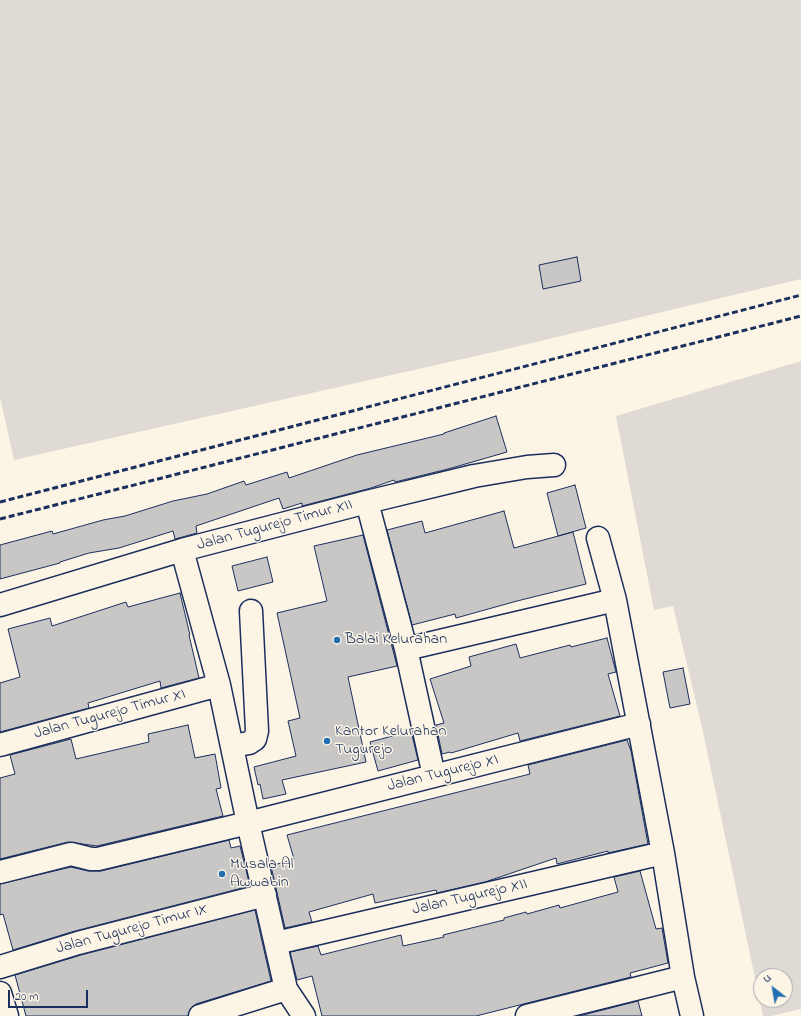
<!DOCTYPE html>
<style>
body{margin:0}
#map{position:relative;width:801px;height:1016px;overflow:hidden;background:#fcf5e5;font-family:"Indie Flower",sans-serif}
canvas{display:block}
.north{position:absolute;left:753px;top:968px;width:40px;height:40px;box-sizing:border-box;background:#fcf5e5;border:1px solid #a2a6af;border-radius:50%;rotate:329deg;font-size:11px;font-weight:700;line-height:16px;text-align:center;color:#1b2f5e}
.north::after{content:'';display:block;margin:auto;width:14px;height:18px;background:#1f6fb2;clip-path:polygon(50% 0,100% 100%,50% 72%,0 100%)}
.scale{position:absolute;left:8px;top:990px;width:80px;height:18px;box-sizing:border-box;border:2px solid #1b2f5e;border-top:0;padding-left:5px;font-size:12px;line-height:14px;white-space:nowrap;color:#1b2f5e;-webkit-text-stroke:3px #fcf5e5;paint-order:stroke}
</style>
<div id="map">
<canvas width="801" height="1016"></canvas>
<div class="north">U</div>
<div class="scale">20 m</div>
</div>
<script>
const c = document.querySelector('canvas').getContext('2d');
c.lineJoin = 'round';
function fillPath(path, color) { c.fillStyle = color; c.fill(path, 'evenodd'); }
const shape = rows => new Path2D(rows.map(r => 'M' + r).join(''));
function strokePath(path, color, width, dash) { c.strokeStyle = color; c.lineWidth = width; c.lineCap = dash ? 'butt' : 'round'; c.setLineDash(dash || []); c.stroke(path); }
function write(font, color, halo, rows, align = 'center') {
  c.font = font + ' "Indie Flower",sans-serif'; c.lineWidth = 3; c.setLineDash([]); c.textBaseline = 'middle'; c.strokeStyle = halo; c.fillStyle = color; for (const [text, x, y, turn = 0] of rows) {
    c.save(); c.translate(x, y); c.rotate((+turn || 0) * Math.PI / 180); c.textAlign = isNaN(turn) ? turn : align; if (halo) c.strokeText(text, 0, 0); c.fillText(text, 0, 0); c.restore();
  }
}
fillPath(shape([
 [0,0,801,0,801,279,494,352,14,460,0,397],
 [801,361,801,1009,771,1016,763,1016,702,727,673,606,654,610,616,416],
 [761,976,785,976,785,1000,761,1000]
]), '#dfdbd4');
const building = shape([
 [577,257,581,281,543,289,539,265,577,257],
 [496,416,507,452,448,469,395,482,394,480,371,488,302,506,302,503,283,509,279,498,196,526,197,533,175,539,173,531,119,548,89,553,60,562,60,563,0,579,0,545,52,531,53,534,103,520,125,516,173,501,207,494,244,481,246,485,287,472,289,478,357,455,444,434,444,433,496,416],
 [575,485,586,528,558,536,547,493,575,485],
 [504,511,514,548,573,532,586,584,517,601,456,618,455,614,412,625,387,530,422,521,425,533,504,511],
 [363,535,397,666,348,677,366,762,282,780,286,794,263,799,260,784,258,785,254,767,296,756,288,721,300,718,277,613,327,601,314,546,363,535],
 [267,557,273,582,238,591,232,566,267,557],
 [180,593,190,635,189,635,199,678,161,688,160,681,88,703,89,708,0,732,0,683,20,677,8,629,50,618,52,626,126,602,128,607,180,593],
 [607,638,616,672,608,674,620,716,520,741,518,733,451,753,450,752,442,754,436,725,444,723,430,679,471,666,469,657,516,644,520,658,570,645,571,647,607,638],
 [683,668,690,704,670,708,663,672,683,668],
 [188,725,195,758,215,754,221,788,216,789,223,816,97,846,68,842,0,859,0,778,15,774,10,755,71,739,76,759,149,742,148,734,188,725],
 [411,731,418,760,378,771,370,742,411,731],
 [627,740,631,751,648,844,608,853,608,851,557,864,556,858,485,882,437,893,436,890,375,903,373,894,309,912,312,922,285,928,271,866,294,859,287,835,530,774,528,765,627,740],
 [229,840,231,848,240,846,250,886,75,931,13,950,3,914,0,915,0,884,71,867,88,871,101,871,229,840],
 [640,871,656,929,662,928,668,963,630,973,631,977,476,1016,322,1016,312,976,297,980,290,952,318,946,321,955,401,935,403,946,444,937,443,935,504,920,504,918,526,912,527,914,559,905,560,908,618,892,614,877,640,871],
 [255,910,271,981,196,1004,191,1008,188,1016,26,1016,15,975,81,955,255,910],
 [638,1001,642,1016,579,1016,638,1001]
]);
fillPath(building, '#c8c7c6');
strokePath(building, '#1b2f5e', 1);
const minor = shape([
 [367,502,406,649,434,776],
 [598,538,615,600,663,853,683,977,692,1016],
 [182,550,219,685,248,823,286,989,304,1016],
 [0,605,182,550,367,502,474,476,527,467,554,465],
 [406,649,615,600],
 [0,745,219,685],
 [232,746,249,743,255,739,257,731,251,611],
 [0,872,71,854,91,859,98,859,248,823,639,724],
 [276,943,663,853],
 [0,967,78,943,265,895],
 [0,993,7,1016],
 [200,1016,286,989],
 [527,1016,683,977]
]);
strokePath(minor, '#1b2f5e', 25);
strokePath(minor, '#fcf5e5', 22);
strokePath(shape([
 [0,502,801,295],
 [0,519,801,316]
]), '#1b2f5e', 3, [6, 3]);
for (const [x, y, r, color] of [
 [337,640,4,"#1f6fb2"],
 [327,741,4,"#1f6fb2"],
 [222,874,4,"#1f6fb2"]
]) { const dot = new Path2D(); dot.arc(x, y, r, 0, 2 * Math.PI); c.fillStyle = color; c.fill(dot); strokePath(dot, '#fcf5e5', 1.5); }
write('16px', '#1b2f5e', '#fcf5e5', [
 ["Jalan Tugurejo Timur XII",275,526,-15],
 ["Jalan Tugurejo Timur XI",110,715,-15],
 ["Jalan Tugurejo XI",443,774,-14],
 ["Jalan Tugurejo XII",470,898,-13],
 ["Jalan Tugurejo Timur IX",132,930,-15]
]);
write('16px', '#1b2f5e', '#fcf5e5', [
 ["Balai Kelurahan",345,640],
 ["Kantor Kelurahan",335,732],
 ["Tugurejo",335,750],
 ["Musala Al",230,865],
 ["Awwabin",230,883]
], 'left');
</script>
